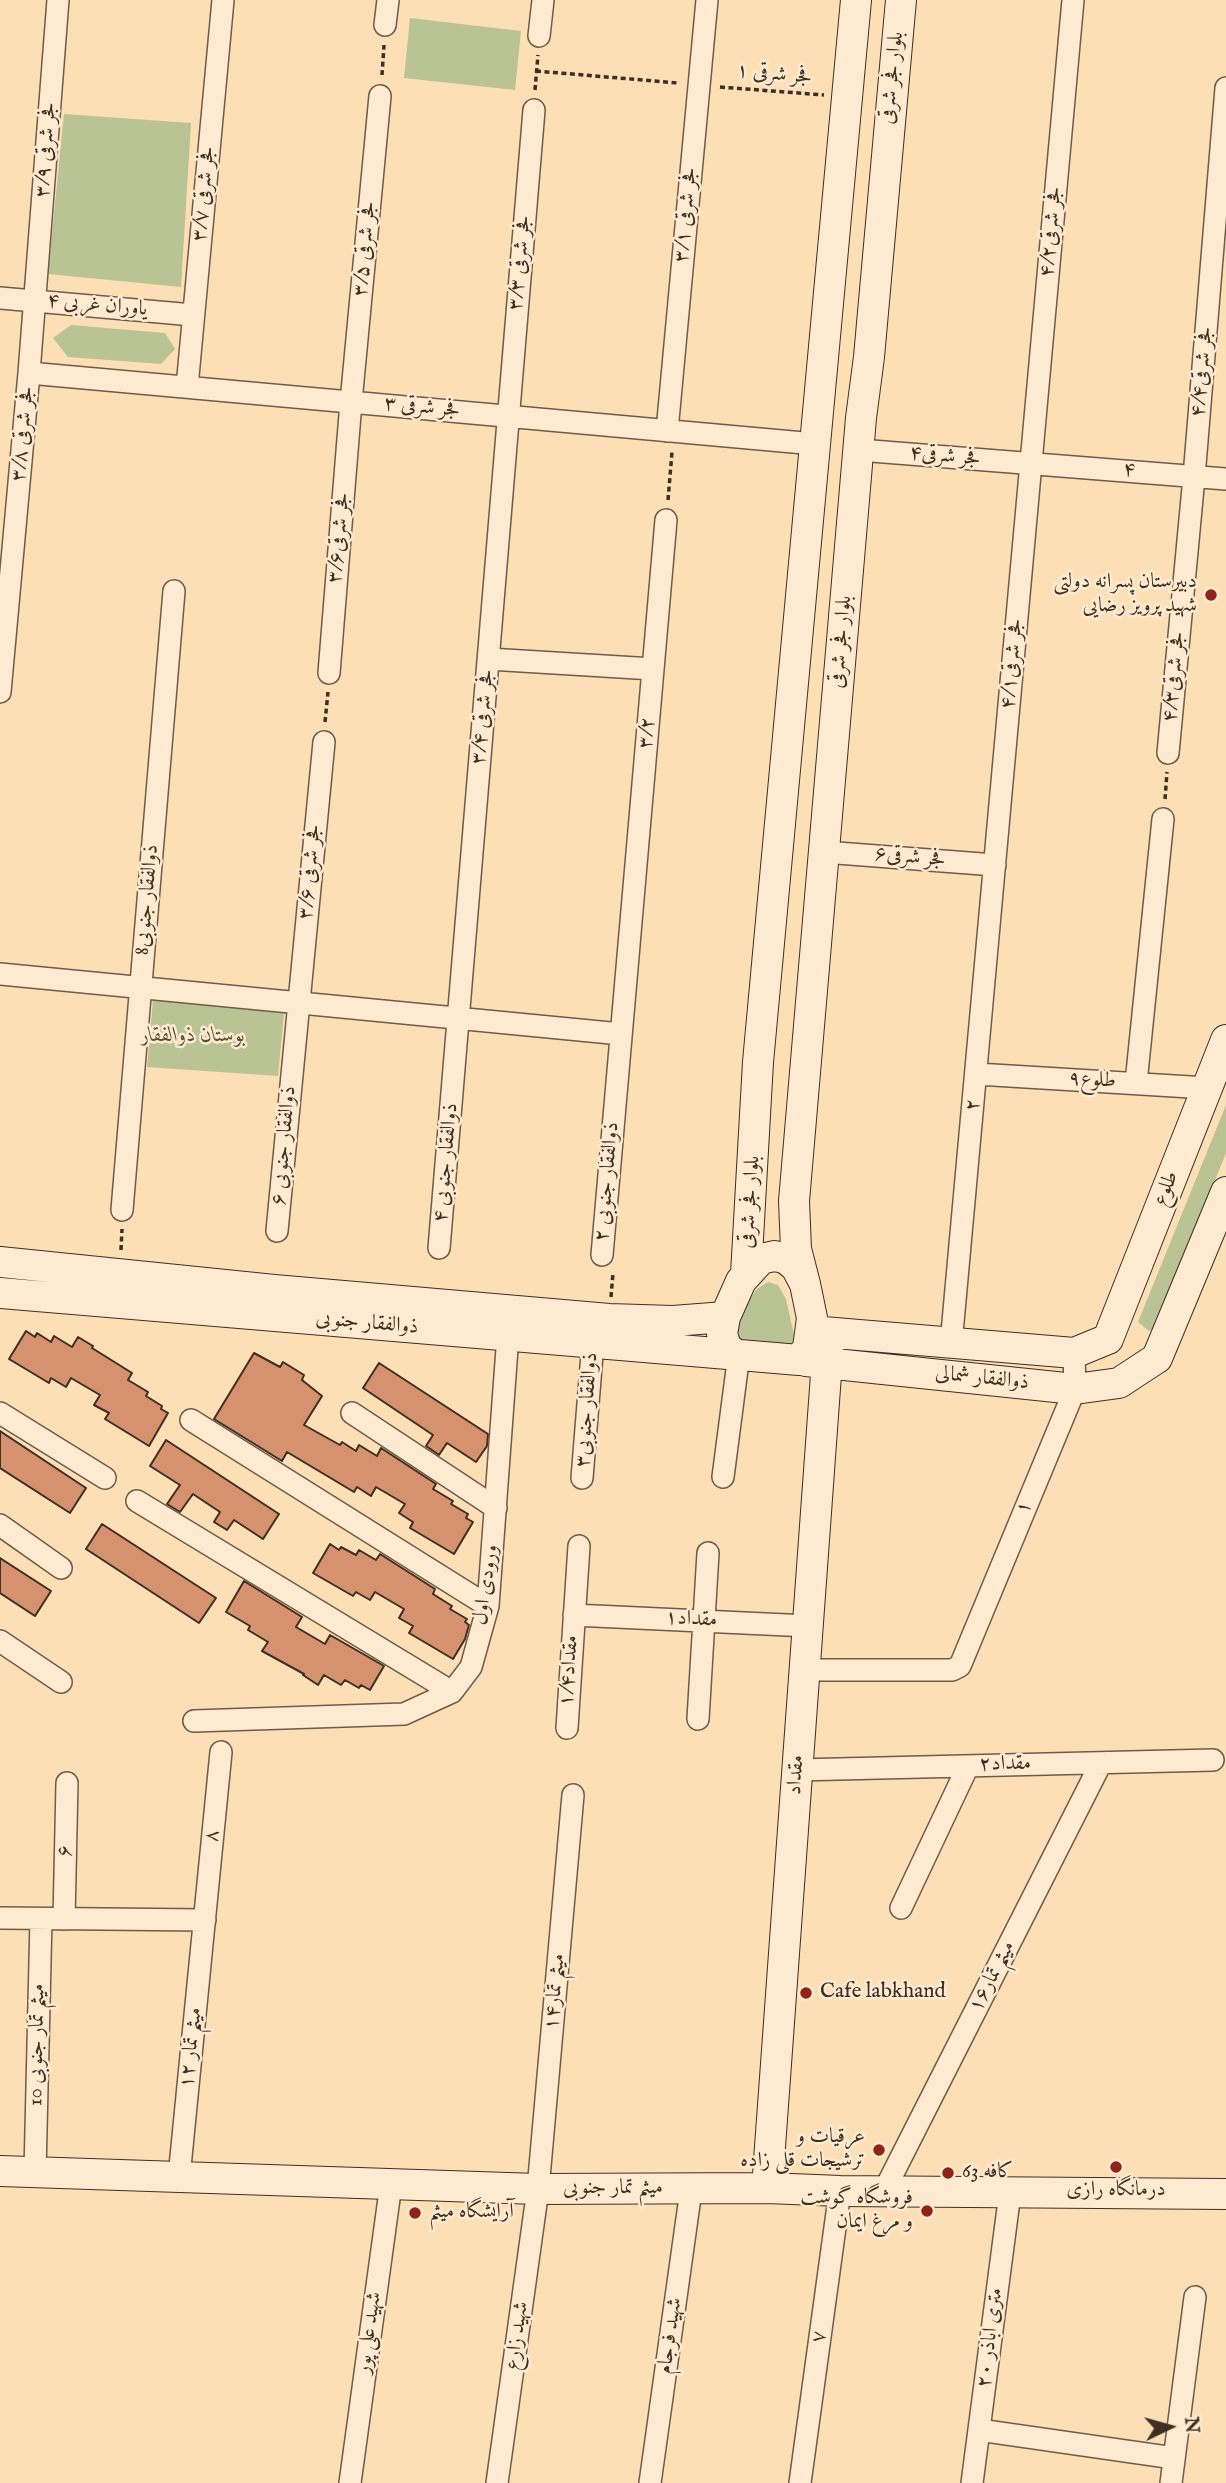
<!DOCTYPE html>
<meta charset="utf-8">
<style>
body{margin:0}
#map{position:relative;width:1226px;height:2483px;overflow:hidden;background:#fddfb6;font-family:"IM FELL English",serif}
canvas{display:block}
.north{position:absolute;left:1135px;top:2392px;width:70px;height:70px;-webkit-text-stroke:5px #feead0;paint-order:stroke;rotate:85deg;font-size:19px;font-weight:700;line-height:28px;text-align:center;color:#3e2f23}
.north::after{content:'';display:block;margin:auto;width:24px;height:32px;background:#3e2f23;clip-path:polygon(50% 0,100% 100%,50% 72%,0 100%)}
</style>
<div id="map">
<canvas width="1226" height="2483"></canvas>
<div class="north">N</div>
</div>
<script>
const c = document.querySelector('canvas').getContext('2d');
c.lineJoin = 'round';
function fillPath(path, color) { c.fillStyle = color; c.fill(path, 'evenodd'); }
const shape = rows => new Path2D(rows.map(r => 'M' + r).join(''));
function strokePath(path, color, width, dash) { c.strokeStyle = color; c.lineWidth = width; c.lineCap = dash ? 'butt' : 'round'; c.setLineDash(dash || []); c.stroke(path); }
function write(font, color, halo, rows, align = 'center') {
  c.font = font + ' "IM FELL English",Amiri,serif'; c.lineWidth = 5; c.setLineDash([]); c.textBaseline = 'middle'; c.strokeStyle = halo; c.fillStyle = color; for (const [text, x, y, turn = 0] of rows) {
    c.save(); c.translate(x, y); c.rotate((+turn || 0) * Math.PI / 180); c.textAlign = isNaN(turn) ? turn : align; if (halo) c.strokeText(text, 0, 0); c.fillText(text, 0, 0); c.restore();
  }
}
fillPath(shape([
 [410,18,521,31,515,90,404,78],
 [64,114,191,123,181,287,48,274],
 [71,325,165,333,175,349,161,364,68,357,53,338],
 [153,1000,284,1013,278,1076,147,1067],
 [1226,1105,1226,1153,1155,1328,1149,1331,1138,1322],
 [768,1282,778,1285,786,1299,794,1335,791,1351,739,1351,733,1323,757,1289]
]), '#b9c393');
const building = shape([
 [26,1331,35,1337,37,1333,51,1342,54,1336,72,1347,78,1337,93,1346,92,1348,132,1373,128,1380,148,1392,146,1396,162,1406,161,1409,168,1413,149,1446,105,1419,109,1413,94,1405,100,1395,71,1378,66,1387,51,1378,49,1383,9,1359,26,1331],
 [254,1353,280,1367,283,1362,304,1375,302,1380,322,1396,304,1425,340,1445,342,1442,356,1451,359,1445,377,1456,381,1448,436,1484,433,1489,453,1501,451,1504,468,1514,466,1518,473,1522,454,1554,410,1528,413,1522,399,1513,405,1504,376,1487,371,1496,357,1487,354,1492,287,1452,282,1461,214,1419,254,1353],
 [379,1363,488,1434,487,1446,476,1462,447,1443,439,1455,426,1446,433,1435,363,1388,379,1363],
 [0,1431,86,1488,70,1513,0,1468,0,1431],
 [166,1440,279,1514,263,1539,234,1520,227,1530,214,1522,220,1512,193,1494,180,1512,167,1504,180,1485,150,1466,166,1440],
 [102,1524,216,1598,199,1623,86,1549,102,1524],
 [330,1544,339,1550,341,1547,356,1555,359,1550,376,1560,380,1554,435,1589,433,1594,452,1606,450,1609,467,1619,465,1622,469,1625,465,1639,453,1659,409,1633,413,1626,399,1618,404,1609,375,1592,370,1600,356,1592,353,1596,313,1573,330,1544],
 [0,1558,51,1591,35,1616,0,1593,0,1558],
 [244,1581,302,1617,296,1627,325,1644,330,1635,384,1666,370,1690,361,1685,359,1688,345,1680,341,1685,324,1675,318,1685,303,1675,304,1674,262,1651,268,1642,248,1630,250,1626,226,1612,244,1581]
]);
fillPath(building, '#d6916f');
strokePath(building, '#3e2f23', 2);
const street = shape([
 [385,25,388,0],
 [539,36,543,0],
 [0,298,193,315],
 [29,373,815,444],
 [187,387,223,0],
 [667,431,707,0],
 [859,450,1226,479],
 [489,659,653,669],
 [329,673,351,402,380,96],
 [0,692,29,373,58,0],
 [1168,753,1194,477,1226,88],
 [824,852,995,865],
 [0,974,621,1034],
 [977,1074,1207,1088],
 [1136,1083,1163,819],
 [122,1210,174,591],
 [277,1231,324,742],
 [439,1248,534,110],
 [602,1255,666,520],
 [951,1344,1073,0],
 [0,1413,105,1478],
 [352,1413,496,1508],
 [191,1420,488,1606],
 [723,1477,739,1354],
 [582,1478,593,1342],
 [137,1501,452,1692],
 [0,1525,61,1568],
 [574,1615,808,1626],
 [0,1641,61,1682],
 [804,1670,952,1670,960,1666,1075,1389,1074,1353],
 [698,1719,708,1553],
 [194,1721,404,1714,452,1692,471,1667,488,1606,508,1335],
 [567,1728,579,1546],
 [797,1770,1213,1760],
 [901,1908,968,1766],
 [0,1918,205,1920],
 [64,1919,67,1783],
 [35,2172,41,1919],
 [179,2177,221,1752],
 [884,2191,1101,1763],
 [979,2430,1174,2458],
 [350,2483,391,2184],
 [497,2483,538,2189,573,1795],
 [650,2483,691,2190],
 [800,2483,840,2191],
 [972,2483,1010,2193],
 [1171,2483,1195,2297]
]);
const secondary = shape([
 [0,1262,274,1290,609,1319,673,1321,725,1317],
 [746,1274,758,1062,856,0],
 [805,1284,796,1249,794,1201,861,418,869,357,901,0],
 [0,1293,799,1360,808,1348,812,1318,805,1284,796,1267,785,1258,774,1256,761,1259,741,1281,725,1317,722,1334,726,1347,735,1354],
 [811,1331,1074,1353,1108,1339],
 [1108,1339,1226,1040],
 [1157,1358,1226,1192],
 [806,1361,1075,1389,1119,1383,1157,1358],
 [0,2171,538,2189,767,2188,840,2191,1226,2194],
 [767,2188,829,1333]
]);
strokePath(street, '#6e5b48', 24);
strokePath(secondary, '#3e2f23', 32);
strokePath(shape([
 [536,71,678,83],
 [382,75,384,45],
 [720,87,824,95],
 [535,90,538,55],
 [668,500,672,452],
 [325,722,328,692],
 [1165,799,1167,772],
 [121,1250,122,1229],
 [611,1297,613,1273]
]), '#3e2f23', 3.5, [5, 3.5]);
strokePath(street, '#feead0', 21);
strokePath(secondary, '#feead0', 30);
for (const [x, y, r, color] of [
 [1211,595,7,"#8f2418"],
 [806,1993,7,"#8f2418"],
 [879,2150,7,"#8f2418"],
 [1116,2167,7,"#8f2418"],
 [948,2173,7,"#8f2418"],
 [927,2211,7,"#8f2418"],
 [415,2213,7,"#8f2418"]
]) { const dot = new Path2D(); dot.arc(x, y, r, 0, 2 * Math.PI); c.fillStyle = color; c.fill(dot); strokePath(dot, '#feead0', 2.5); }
write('21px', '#3e2f23', '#feead0', [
 ["۱ فجر شرقی",774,75,5],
 ["بلوار فجر شرقی",893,78,-84],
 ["۳/۹ فجر شرقی",47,150,-86],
 ["۳/۷ فجر شرقی",205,194,-85],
 ["۳/۱ فجر شرقی",687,215,-85],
 ["فجر شرقی۴/۲",1052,232,-85],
 ["۳/۵ فجر شرقی",366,249,-85],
 ["۳/۳ فجر شرقی",521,263,-85],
 ["۴ یاوران غربی",97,306,5],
 ["فجر شرقی۴/۴",1203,372,-85],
 ["۳ فجر شرقی",422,408,5],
 ["۳/۸ فجر شرقی",24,434,-85],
 ["فجر شرقی۴",945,457,5],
 ["۴",1129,471,5],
 ["فجر شرقی۳/۶",340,538,-85],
 ["بلوار فجر شرقی",842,642,-85],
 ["فجر شرقی۴/۱",1013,664,-85],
 ["فجر شرقی۴/۳",1175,677,-85],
 ["۳/۴ فجر شرقی",484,717,-85],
 ["۳/۲",648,733,-85],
 ["فجر شرقی۶",910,858,5],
 ["۳/۶ فجر شرقی",311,872,-85],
 ["8ذوالفقار جنوبی",148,900,-85],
 ["طلوع۹",1092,1081,3],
 ["۲",974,1105,-85],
 ["۶ ذوالفقار جنوبی",285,1146,-85],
 ["۴ ذوالفقار جنوبی",447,1163,-85],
 ["۲ ذوالفقار جنوبی",608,1182,-85],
 ["طلوع",1167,1189,-68],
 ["بلوار فجر شرقی",751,1202,-86],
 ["ذوالفقار جنوبی",367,1324,5],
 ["ذوالفقار شمالی",982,1379,6],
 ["ذوالفقار جنوبی۳",588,1410,-86],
 ["۱",1025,1508,-67],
 ["ورودی اول",487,1585,-82],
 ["مقداد۱",691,1620,3],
 ["مقداد۱/۴",570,1671,-86],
 ["مقداد۲",1005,1765,-1],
 ["مقداد",797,1775,-86],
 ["۸",213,1836,-85],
 ["۶",66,1851,-89],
 ["میثم تمار۱۶",993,1977,-63],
 ["میثم تمار۱۴",556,1992,-85],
 ["میثم تمار جنوبی 10",38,2045,-89],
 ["میثم تمار ۱۲",192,2048,-84],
 ["میثم تمار جنوبی",613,2189],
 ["شهید علی پور",370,2333,-82],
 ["شهید زارع",518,2336,-82],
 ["شهید فرجام",671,2336,-82],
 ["۷",820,2337,-82],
 ["۲۰ متری اباذر",991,2338,-83]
]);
write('21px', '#3e2f23', '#feead0', [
 ["دبیرستان پسرانه دولتی",1197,583],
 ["شهید پرویز رضایی",1197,607],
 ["Cafe labkhand",820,1993,"left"],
 ["عرقیات و",865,2138],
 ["ترشیجات قلی زاده",865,2162],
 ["کافه 63",962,2173,"left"],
 ["درمانگاه رازی",1116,2191,"center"],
 ["فروشگاه گوشت",913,2199],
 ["و مرغ ایمان",913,2223],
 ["آرایشگاه میثم",429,2213,"left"]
], 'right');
write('italic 21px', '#574d39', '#feead0', [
 ["بوستان ذوالفقار",193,1037]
]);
</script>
